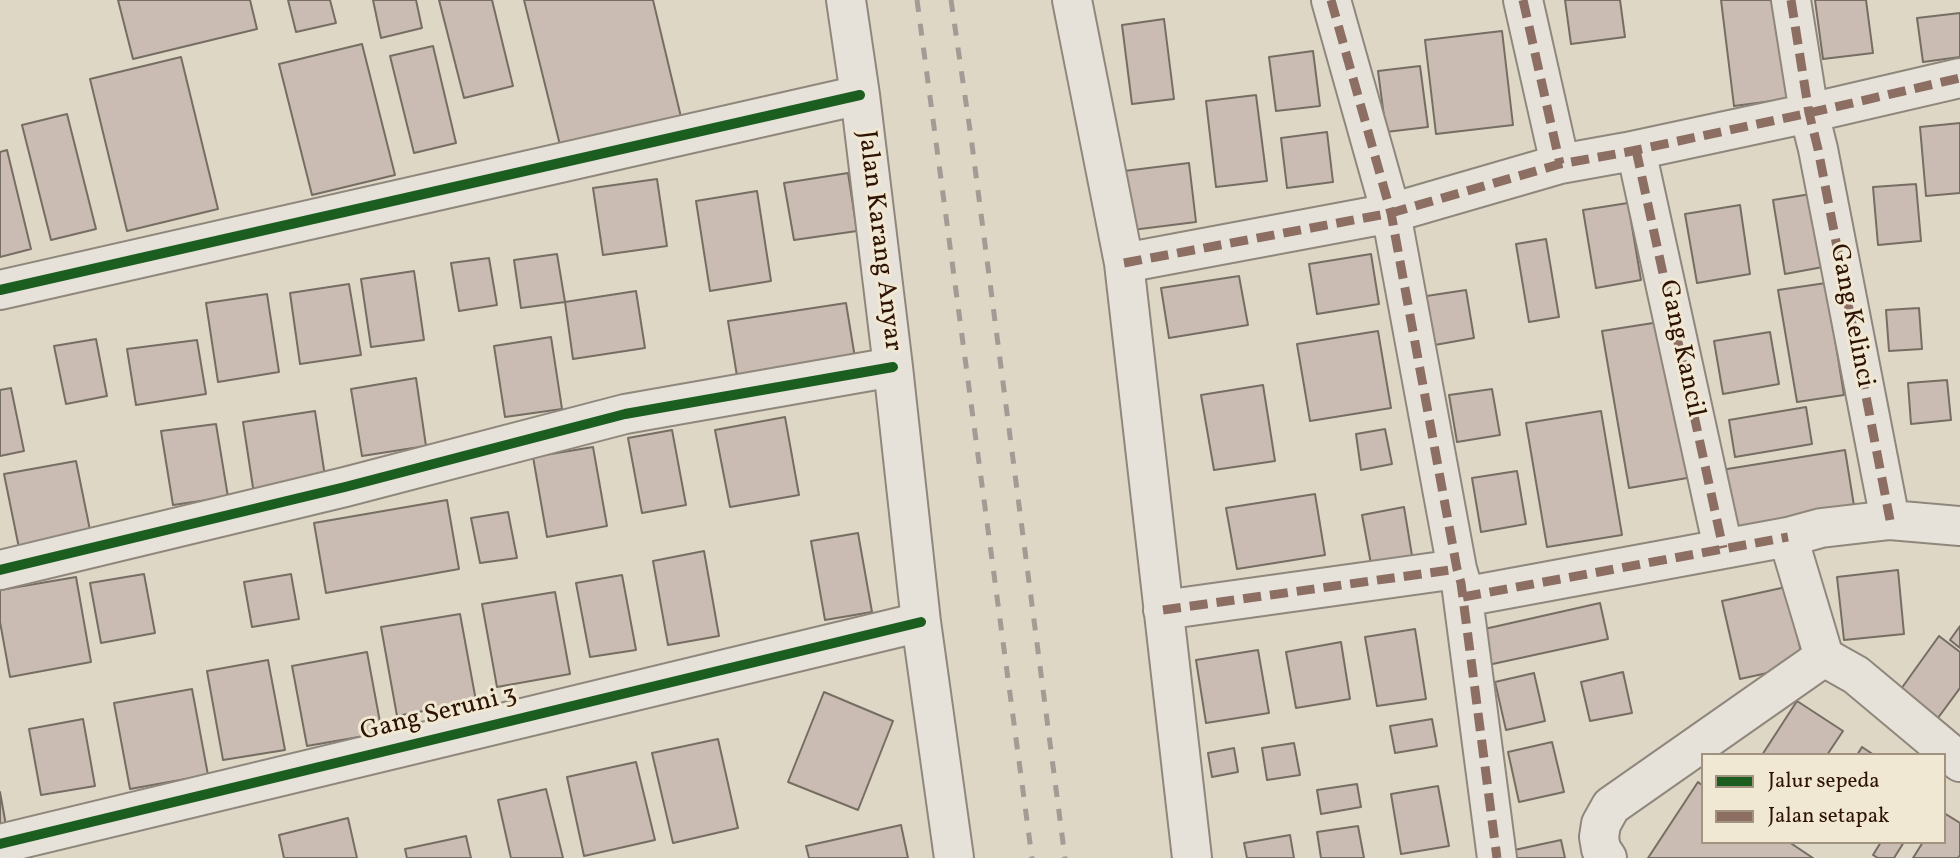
<!DOCTYPE html>
<style>
body{margin:0}
#map{position:relative;width:1960px;height:858px;overflow:hidden;background:#ded7c6;font-family:Vollkorn,serif}
canvas{display:block}
.legend{position:absolute;left:1701px;top:753px;width:245px;height:91px;box-sizing:border-box;background:#f0e8d3;border:2px solid #a29381;margin:0;padding:9px 12px;list-style:none;font-size:21px;color:#2e1305}
.legend li{display:flex;align-items:center;gap:14px;height:35px}
.legend b{width:35px;border:2px solid #a29381}
</style>
<div id="map">
<canvas width="1960" height="858"></canvas>
<ul class="legend">
<li><b style="height:9px;background:#1b5e20"></b>Jalur sepeda</li>
<li><b style="height:9px;background:#8d6e63"></b>Jalan setapak</li>
</ul>
</div>
<script>
const c = document.querySelector('canvas').getContext('2d');
c.lineJoin = 'round';
function fillPath(path, color) { c.fillStyle = color; c.fill(path, 'evenodd'); }
const shape = rows => new Path2D(rows.map(r => 'M' + r).join(''));
function strokePath(path, color, width, dash) { c.strokeStyle = color; c.lineWidth = width; c.lineCap = dash ? 'butt' : 'round'; c.setLineDash(dash || []); c.stroke(path); }
function write(font, color, halo, rows, align = 'center') {
  c.font = font + ' Vollkorn,serif'; c.lineWidth = 6; c.setLineDash([]); c.textBaseline = 'middle'; c.strokeStyle = halo; c.fillStyle = color; for (const [text, x, y, turn = 0] of rows) {
    c.save(); c.translate(x, y); c.rotate((+turn || 0) * Math.PI / 180); c.textAlign = isNaN(turn) ? turn : align; if (halo) c.strokeText(text, 0, 0); c.fillText(text, 0, 0); c.restore();
  }
}
const building = shape([
 [118,0,250,0,257,29,133,59,118,0],
 [288,0,330,0,336,23,296,32,288,0],
 [373,0,416,0,422,28,381,38,373,0],
 [439,0,492,0,513,86,464,98,439,0],
 [524,0,653,0,681,117,560,145,524,0],
 [1565,0,1620,0,1625,37,1571,44,1565,0],
 [1721,0,1776,0,1788,99,1734,106,1721,0],
 [1815,0,1866,0,1873,53,1823,59,1815,0],
 [1960,13,1960,57,1923,62,1917,18,1960,13],
 [1164,19,1174,99,1132,104,1122,25,1164,19],
 [1502,31,1513,125,1436,134,1425,40,1502,31],
 [362,44,395,175,312,195,279,64,362,44],
 [433,46,456,143,414,153,390,56,433,46],
 [1313,51,1320,106,1276,111,1269,57,1313,51],
 [181,57,218,209,127,231,90,79,181,57],
 [1420,66,1428,127,1386,132,1378,71,1420,66],
 [1256,95,1267,181,1216,187,1206,101,1256,95],
 [67,114,96,229,51,240,22,125,67,114],
 [1960,123,1960,193,1926,196,1920,127,1960,123],
 [1327,132,1333,182,1287,188,1281,138,1327,132],
 [7,150,31,249,0,257,0,152,7,150],
 [1189,163,1196,222,1132,230,1124,171,1189,163],
 [848,173,857,231,794,240,784,183,848,173],
 [657,179,667,246,603,255,593,188,657,179],
 [1916,184,1921,241,1878,245,1873,187,1916,184],
 [757,191,771,281,710,291,696,201,757,191],
 [1811,194,1823,267,1785,274,1773,200,1811,194],
 [1628,203,1641,280,1596,288,1583,210,1628,203],
 [1740,205,1750,274,1697,283,1685,214,1740,205],
 [1546,239,1559,317,1529,322,1516,244,1546,239],
 [557,254,565,302,521,308,514,260,557,254],
 [1371,254,1379,304,1317,314,1309,264,1371,254],
 [489,258,497,305,459,311,451,263,489,258],
 [414,271,424,340,371,347,361,279,414,271],
 [1239,276,1248,325,1169,338,1161,288,1239,276],
 [1826,283,1844,395,1797,402,1778,290,1826,283],
 [349,284,361,355,300,364,290,293,349,284],
 [1466,290,1474,338,1429,346,1420,297,1466,290],
 [636,291,645,348,573,359,565,302,636,291],
 [267,294,279,372,218,382,206,303,267,294],
 [846,303,855,358,737,376,728,321,846,303],
 [1919,308,1922,349,1889,351,1886,310,1919,308],
 [1666,321,1693,477,1629,488,1602,331,1666,321],
 [1378,331,1391,408,1310,421,1297,344,1378,331],
 [1770,332,1779,384,1723,394,1714,341,1770,332],
 [551,337,562,409,505,417,494,346,551,337],
 [96,339,107,396,66,404,54,346,96,339],
 [197,340,206,394,136,405,127,349,197,340],
 [416,378,426,446,362,456,351,389,416,378],
 [1947,380,1951,420,1911,424,1908,383,1947,380],
 [1263,385,1275,461,1214,470,1201,395,1263,385],
 [11,388,24,451,0,456,0,390,11,388],
 [1492,389,1500,435,1457,442,1449,395,1492,389],
 [1806,407,1812,444,1735,457,1729,420,1806,407],
 [315,411,326,483,254,494,243,422,315,411],
 [1601,411,1622,535,1547,547,1526,423,1601,411],
 [785,417,799,495,730,507,715,430,785,417],
 [216,424,228,497,173,505,161,431,216,424],
 [1385,429,1392,464,1361,470,1356,434,1385,429],
 [672,430,686,505,642,513,628,438,672,430],
 [593,447,607,526,547,537,533,457,593,447],
 [1845,450,1855,512,1732,533,1721,470,1845,450],
 [76,461,92,540,20,553,4,474,76,461],
 [1517,471,1526,524,1481,532,1472,478,1517,471],
 [1315,494,1325,555,1237,569,1226,508,1315,494],
 [447,500,459,569,326,593,314,523,447,500],
 [1404,507,1414,568,1373,575,1362,515,1404,507],
 [508,512,517,558,480,563,471,518,508,512],
 [858,533,872,612,825,620,811,541,858,533],
 [704,551,719,636,668,645,653,561,704,551],
 [1898,570,1904,634,1844,640,1837,577,1898,570],
 [144,574,155,633,101,643,90,583,144,574],
 [291,574,299,619,252,627,244,582,291,574],
 [622,575,636,650,590,657,576,583,622,575],
 [76,577,91,662,10,677,0,622,0,590,76,577],
 [1786,587,1804,665,1740,679,1722,601,1786,587],
 [555,592,570,674,497,687,482,604,555,592],
 [1600,603,1608,639,1488,665,1480,630,1600,603],
 [460,614,476,701,397,716,381,627,460,614],
 [1960,626,1960,648,1950,640,1960,626],
 [1415,629,1426,699,1377,706,1365,637,1415,629],
 [1939,636,1960,652,1960,688,1935,722,1896,696,1939,636],
 [1341,642,1350,699,1296,708,1286,652,1341,642],
 [1258,650,1269,713,1206,723,1196,660,1258,650],
 [367,652,382,733,307,746,292,666,367,652],
 [268,660,285,750,223,760,207,671,268,660],
 [1623,672,1632,713,1590,721,1581,682,1623,672],
 [1534,673,1545,721,1506,730,1495,682,1534,673],
 [192,689,208,775,130,789,114,703,192,689],
 [824,692,893,721,858,810,788,782,824,692],
 [1797,701,1843,731,1827,755,1762,755,1797,701],
 [83,719,95,786,41,795,29,729,83,719],
 [1432,719,1437,746,1395,753,1390,726,1432,719],
 [718,739,738,828,673,843,652,753,718,739],
 [1552,742,1564,792,1519,802,1508,752,1552,742],
 [1294,743,1300,775,1267,780,1262,748,1294,743],
 [1862,747,1874,755,1857,755,1862,747],
 [1234,748,1238,772,1212,777,1208,753,1234,748],
 [636,762,655,840,584,856,567,777,636,762],
 [1698,782,1703,786,1703,842,1789,842,1813,858,1648,858,1698,782],
 [1357,784,1361,807,1321,814,1317,790,1357,784],
 [1438,786,1449,846,1401,854,1391,794,1438,786],
 [546,789,563,858,511,858,498,800,546,789],
 [0,792,7,831,0,833,0,792],
 [1944,813,1960,823,1960,855,1958,858,1913,858,1923,842,1944,842,1944,813],
 [348,818,357,858,284,858,279,835,348,818],
 [901,825,908,858,809,858,806,846,901,825],
 [1358,826,1364,858,1321,858,1317,832,1358,826],
 [1290,835,1294,858,1247,858,1244,843,1290,835],
 [466,836,471,858,407,858,405,849,466,836],
 [1561,840,1565,858,1506,858,1505,852,1561,840],
 [1881,842,1904,842,1894,858,1878,858,1873,855,1881,842]
]);
fillPath(building, '#cabcb2');
strokePath(building, '#766d63', 2);
const minor = shape([
 [846,0,860,95,893,367,921,622,954,858],
 [1072,0,1124,263,1192,858],
 [1331,0,1391,213,1457,569,1461,583,1497,858],
 [1523,0,1560,164],
 [1791,0,1809,113,1818,149,1890,520],
 [1636,150,1723,548],
 [1124,263,1391,213,1560,164,1627,152,1809,113,1960,78],
 [0,290,860,95],
 [1788,537,1824,657,1856,675,1960,762],
 [0,570,345,487,625,414,893,367],
 [1463,597,1788,537,1821,528,1890,520,1960,526],
 [1163,610,1457,569],
 [0,844,921,622],
 [1607,858,1601,849,1599,837,1601,824,1611,806,1824,657]
]);
strokePath(minor, '#8f877c', 42);
strokePath(minor, '#e6e2d9', 38);
strokePath(shape([
 [917,0,1032,858],
 [951,0,971,137,1065,858]
]), '#a29c95', 5, [12, 12]);
strokePath(shape([
 [1331,0,1391,213,1457,569,1461,583,1497,858],
 [1523,0,1560,164],
 [1791,0,1809,113,1818,149,1890,520],
 [1636,150,1723,548],
 [1124,263,1391,213,1560,164,1627,152,1809,113,1960,78],
 [1463,597,1788,537],
 [1163,610,1457,569]
]), '#8d6e63', 9, [18, 9]);
strokePath(shape([
 [0,290,860,95],
 [0,570,345,487,625,414,893,367],
 [0,844,921,622]
]), '#1b5e20', 10);
write('26px', '#2e1305', '#f0e8d3', [
 ["Jalan Karang Anyar",878,241,83],
 ["Gang Kelinci",1850,316,79],
 ["Gang Kancil",1680,349,78],
 ["Gang Seruni 3",439,715,-14]
]);
</script>
